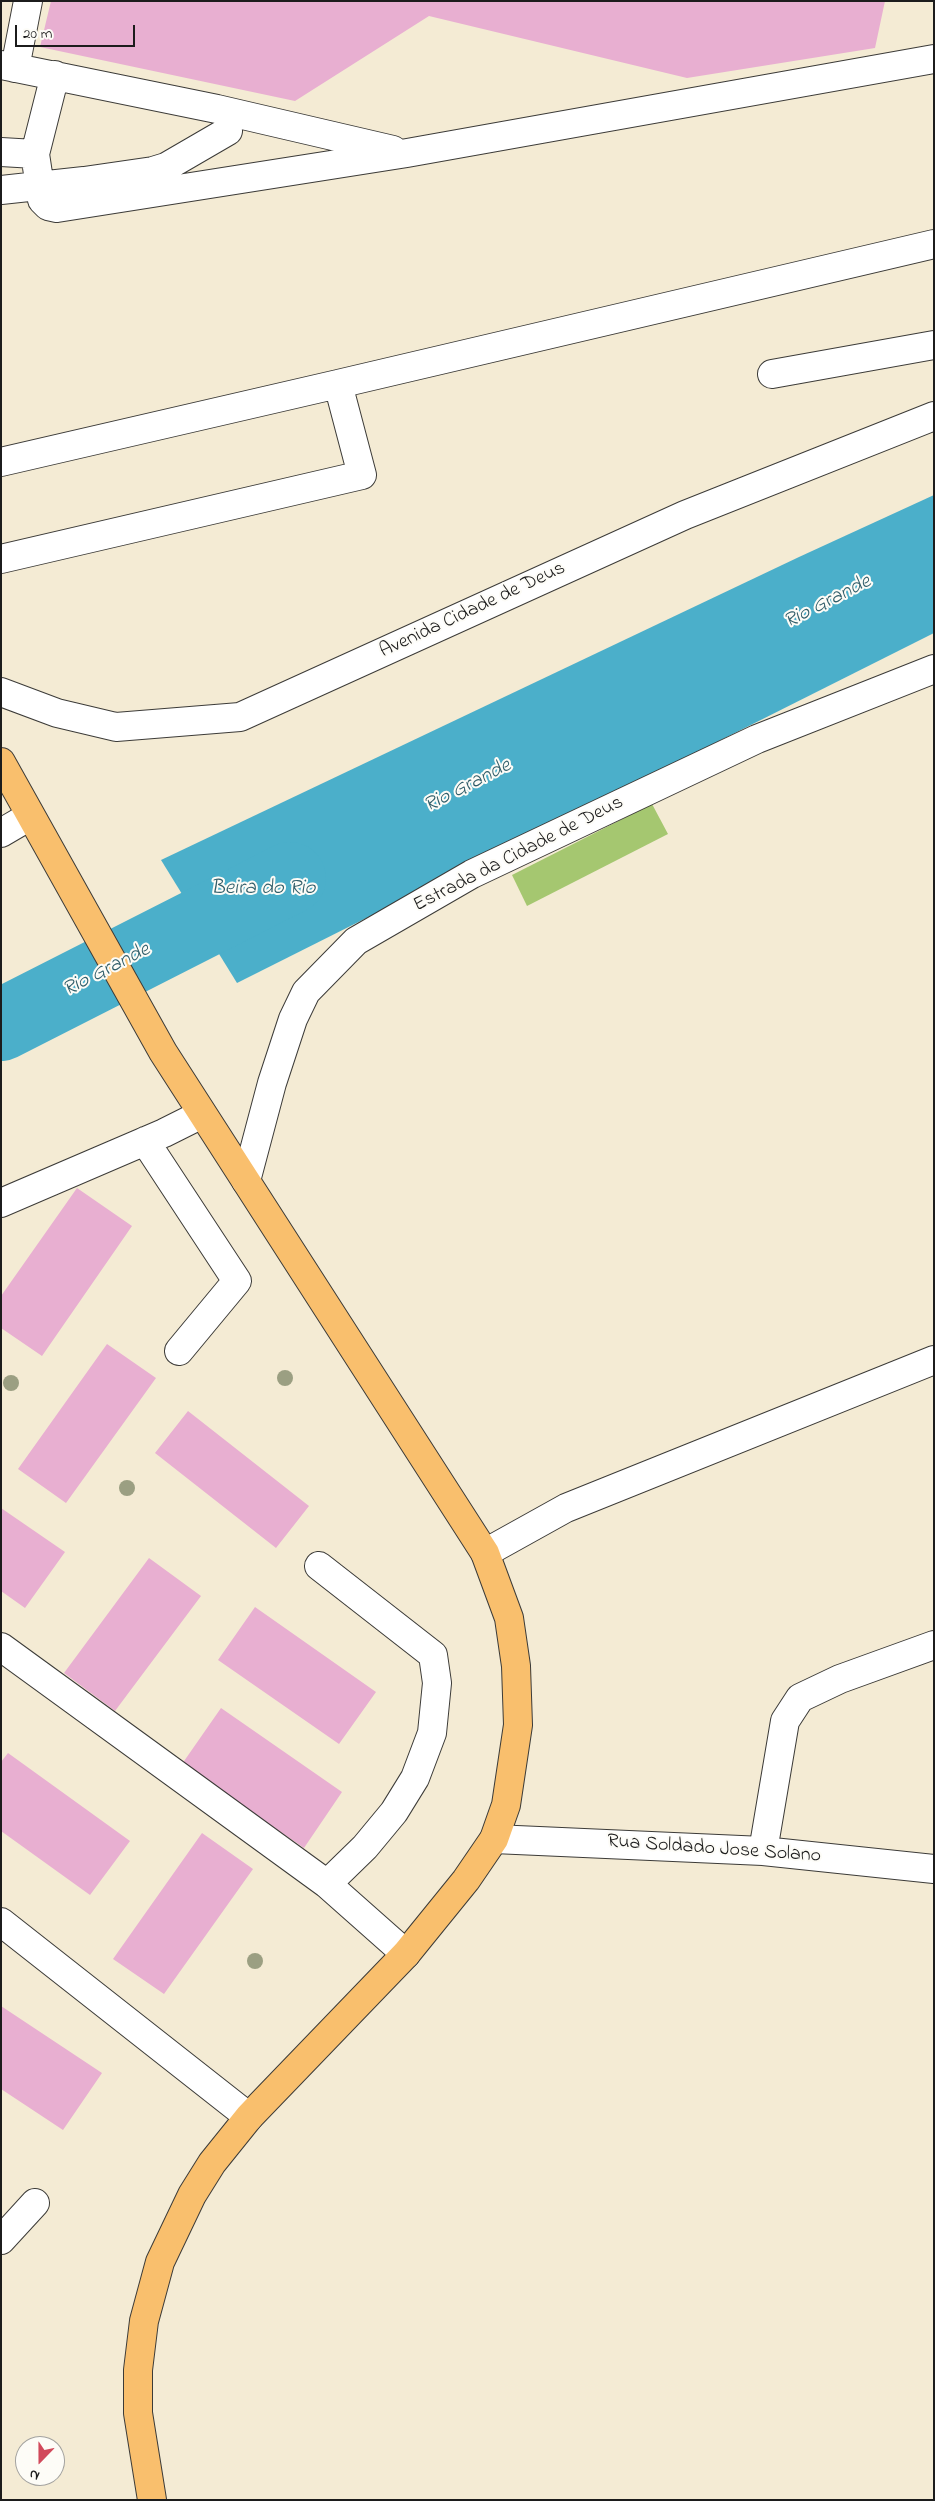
<!DOCTYPE html>
<style>
body{margin:0}
#map{position:relative;width:935px;height:2501px;overflow:hidden;background:#f4ebd4;font-family:"Indie Flower",sans-serif}
canvas{display:block}
.frame{position:absolute;inset:0;border:2px solid #1c1c1c;pointer-events:none}
.north{position:absolute;left:15px;top:2436px;width:50px;height:50px;box-sizing:border-box;background:#fdfcf7;border:1px solid #a3a29f;border-radius:50%;rotate:202deg;font-size:14px;font-weight:700;line-height:20px;text-align:center;color:#1c1c1c}
.north::after{content:'';display:block;margin:auto;width:18px;height:22px;background:#d1495b;clip-path:polygon(50% 0,100% 100%,50% 72%,0 100%)}
.scale{position:absolute;left:15px;top:25px;width:120px;height:22px;box-sizing:border-box;border:2px solid #1c1c1c;border-top:0;padding-left:6px;font-size:15px;line-height:18px;white-space:nowrap;color:#1c1c1c;-webkit-text-stroke:4px #fdfcf7;paint-order:stroke}
</style>
<div id="map">
<canvas width="935" height="2501"></canvas>
<div class="frame"></div>
<div class="north">N</div>
<div class="scale">20 m</div>
</div>
<script>
const c = document.querySelector('canvas').getContext('2d');
c.lineJoin = 'round';
function fillPath(path, color) { c.fillStyle = color; c.fill(path, 'evenodd'); }
const shape = rows => new Path2D(rows.map(r => 'M' + r).join(''));
function strokePath(path, color, width, dash) { c.strokeStyle = color; c.lineWidth = width; c.lineCap = dash ? 'butt' : 'round'; c.setLineDash(dash || []); c.stroke(path); }
function write(font, color, halo, rows, align = 'center') {
  c.font = font + ' "Indie Flower",sans-serif'; c.lineWidth = 4; c.setLineDash([]); c.textBaseline = 'middle'; c.strokeStyle = halo; c.fillStyle = color; for (const [text, x, y, turn = 0] of rows) {
    c.save(); c.translate(x, y); c.rotate((+turn || 0) * Math.PI / 180); c.textAlign = isNaN(turn) ? turn : align; if (halo) c.strokeText(text, 0, 0); c.fillText(text, 0, 0); c.restore();
  }
}
fillPath(shape([
 [652,804,668,834,527,906,512,875]
]), '#a5c770');
fillPath(shape([
 [934,495,934,633,237,983,161,860,799,557]
]), '#4bafca');
strokePath(shape([
 [1,1025,290,878]
]), '#4bafca', 72);
fillPath(shape([
 [51,1,885,1,875,48,687,78,429,16,295,101,40,47],
 [77,1188,132,1226,42,1356,1,1328,1,1296],
 [107,1344,156,1378,66,1503,18,1469],
 [188,1411,309,1506,276,1548,155,1453],
 [1,1508,65,1552,25,1608,1,1591],
 [149,1558,201,1596,115,1711,64,1673],
 [255,1607,376,1692,339,1744,218,1660],
 [221,1708,342,1792,304,1848,182,1764],
 [8,1753,130,1841,90,1895,1,1831,1,1762],
 [202,1833,253,1869,164,1994,113,1959],
 [1,2006,102,2073,63,2130,1,2089]
]), '#e8afd1');
const minor = shape([
 [1,65,217,109,393,150],
 [15,68,28,1],
 [55,75,35,154,42,200,48,206,57,208,407,153,934,59],
 [1,152,35,154],
 [1,190,84,181,153,171,166,167,228,131],
 [772,374,934,345],
 [338,384,934,244],
 [1,462,338,384,362,475,1,559],
 [1,692,57,713,116,727,240,717,685,515,934,416],
 [1,833,30,816],
 [145,1141,237,1281,179,1351],
 [246,1181,272,1083,293,1019,306,992,356,941,472,874,757,739,934,669],
 [1,1203,164,1133,202,1114],
 [485,1553,566,1508,934,1360],
 [319,1566,433,1655,437,1683,432,1733,415,1778,394,1812,365,1847,327,1884],
 [1,1647,327,1884,406,1954],
 [494,1839,763,1851,934,1869],
 [763,1851,785,1721,800,1698,840,1679,934,1645],
 [1,1922,249,2117],
 [1,2240,35,2203]
]);
const major = shape([
 [1,762,163,1052,485,1553,509,1618,516,1666,518,1725,506,1805,494,1839,466,1880,406,1954,249,2117,212,2163,192,2195,160,2262,144,2321,138,2370,138,2413,152,2500]
]);
strokePath(minor, '#3c3b38', 30);
strokePath(major, '#3c3b38', 30);
strokePath(minor, '#fff', 28);
strokePath(major, '#f9bf6d', 28);
c.fillStyle = '#9b9f82';
for (const [x, y] of [
 [285,1378],
 [11,1383],
 [127,1488],
 [255,1961]
]) { c.beginPath(); c.arc(x, y, 8, 0, 2 * Math.PI); c.fill(); }
write('20px', '#1c1c1c', '#fdfcf7', [
 ["Avenida Cidade de Deus",473,611,-25],
 ["Estrada da Cidade de Deus",519,855,-27],
 ["Rua Soldado Jose Solano",714,1850,4]
]);
write('italic 21px', '#315e6a', '#fdfcf7', [
 ["Rio Grande",828,603,-27],
 ["Rio Grande",468,787,-27],
 ["Beira do Rio",263,890],
 ["Rio Grande",107,971,-27]
]);
</script>
